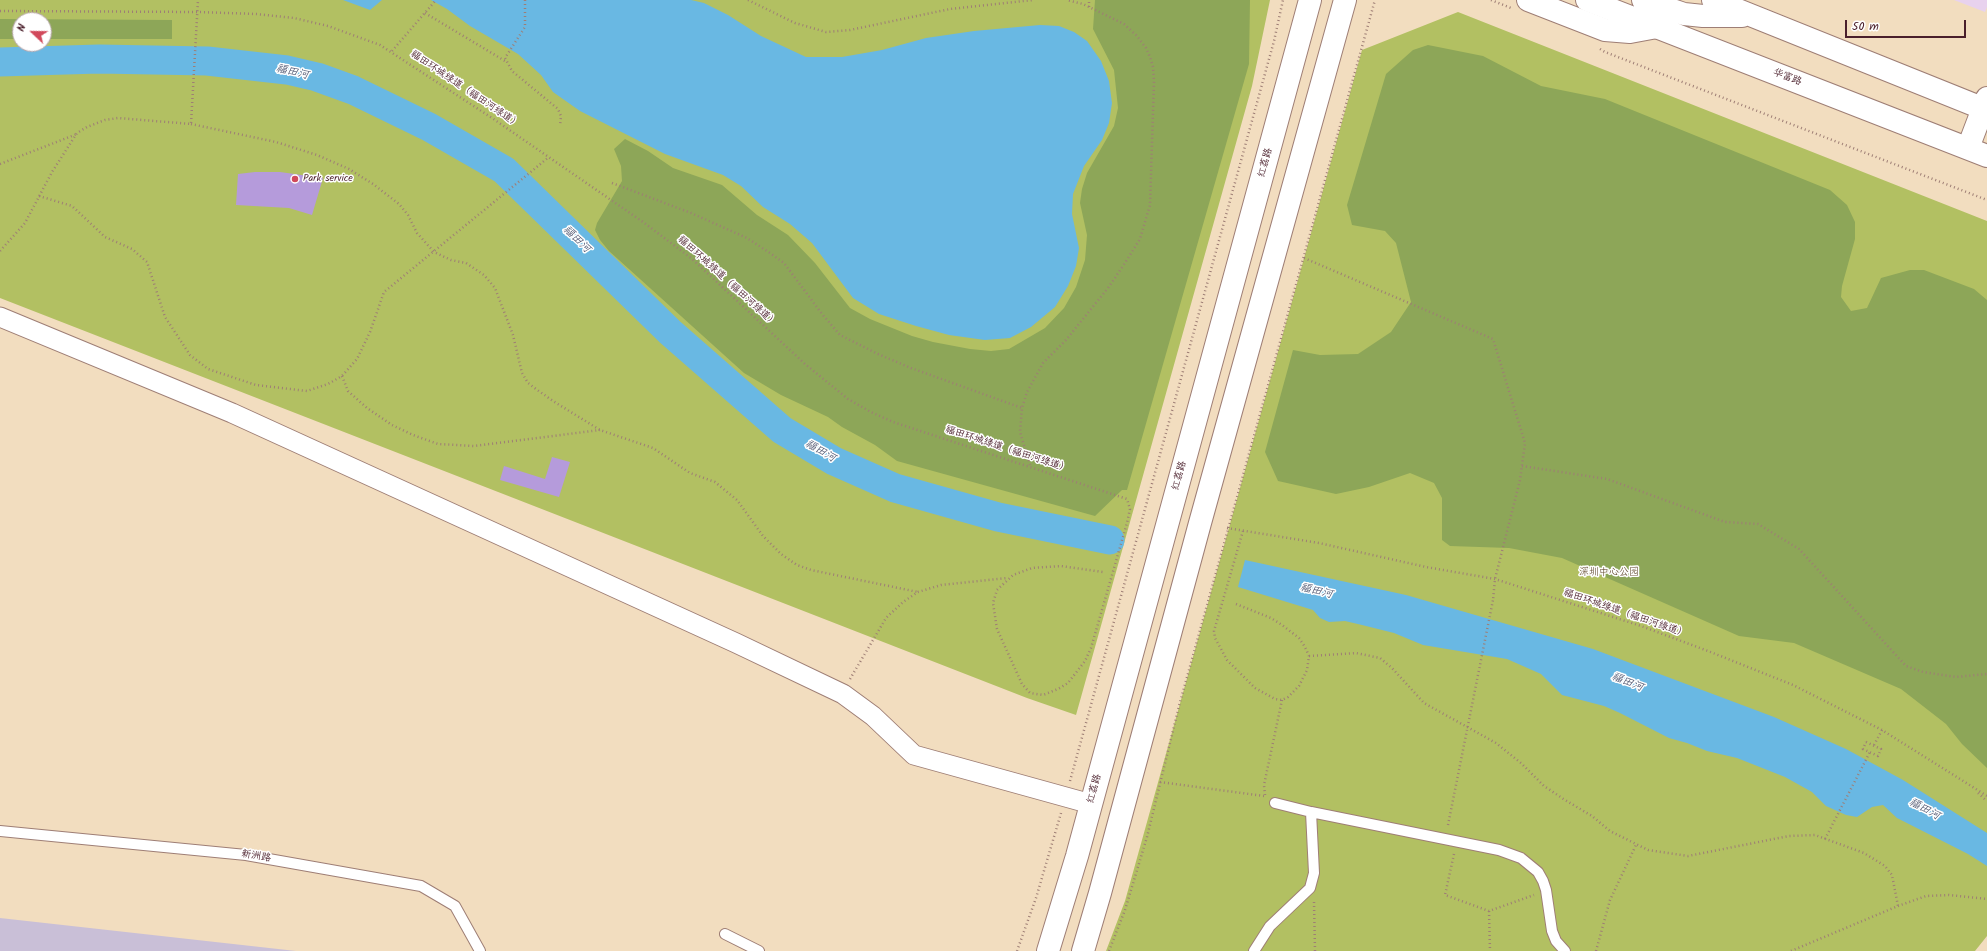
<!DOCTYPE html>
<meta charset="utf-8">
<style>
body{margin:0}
#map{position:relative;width:1987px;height:951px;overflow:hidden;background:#f2ddbf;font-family:Kalam,sans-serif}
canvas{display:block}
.north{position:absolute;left:12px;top:12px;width:40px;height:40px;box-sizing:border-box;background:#fff;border:1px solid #b7a5aa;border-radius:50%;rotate:292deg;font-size:11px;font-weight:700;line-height:16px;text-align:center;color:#4a1f2b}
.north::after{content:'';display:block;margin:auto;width:14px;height:18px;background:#d1495b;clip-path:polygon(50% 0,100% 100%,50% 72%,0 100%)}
.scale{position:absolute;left:1845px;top:20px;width:121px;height:18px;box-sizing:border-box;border:2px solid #4a1f2b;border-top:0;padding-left:5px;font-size:12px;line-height:14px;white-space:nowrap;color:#4a1f2b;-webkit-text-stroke:3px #fff;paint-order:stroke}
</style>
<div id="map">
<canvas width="1987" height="951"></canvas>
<div class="north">N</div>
<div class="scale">50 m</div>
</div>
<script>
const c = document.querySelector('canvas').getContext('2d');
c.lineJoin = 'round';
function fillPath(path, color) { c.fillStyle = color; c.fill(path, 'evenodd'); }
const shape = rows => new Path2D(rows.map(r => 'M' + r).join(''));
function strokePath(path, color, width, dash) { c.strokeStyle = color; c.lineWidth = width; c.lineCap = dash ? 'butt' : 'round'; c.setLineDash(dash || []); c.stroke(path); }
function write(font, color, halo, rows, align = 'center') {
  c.font = font + ' Kalam,"LXGW WenKai TC",sans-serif'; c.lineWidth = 3; c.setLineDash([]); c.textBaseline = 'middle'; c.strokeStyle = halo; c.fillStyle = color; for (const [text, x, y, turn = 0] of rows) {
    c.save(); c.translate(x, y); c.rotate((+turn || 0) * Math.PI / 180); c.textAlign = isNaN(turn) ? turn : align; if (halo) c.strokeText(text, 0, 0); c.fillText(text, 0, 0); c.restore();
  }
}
fillPath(shape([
 [1954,0,1987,0,1987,7,1985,12]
]), '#e8d2ee');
fillPath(shape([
 [0,918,296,951,0,951]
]), '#c9bfd7');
fillPath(shape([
 [0,0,1270,0,1252,86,1076,715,1027,698,0,298],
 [20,20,44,20,44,44,20,44],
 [1458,12,1987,221,1987,936,1975,951,1106,951,1125,901,1362,50]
]), '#b2c062');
fillPath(shape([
 [1095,0,1250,0,1249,64,1127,490,1122,490,1095,516,897,461,875,445,842,427,828,417,781,395,744,373,609,251,600,240,595,230,597,223,622,181,621,166,614,149,625,139,648,151,673,168,722,185,757,215,788,235,815,263,850,308,870,319,912,336,933,342,970,349,991,351,1009,349,1045,328,1064,308,1076,287,1085,260,1087,235,1080,203,1082,189,1087,173,1114,126,1118,108,1114,70,1093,29],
 [0,19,172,20,172,39,44,39,44,20,20,20,20,39,0,39],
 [1428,45,1483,56,1541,86,1605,99,1830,190,1847,205,1855,222,1855,239,1842,286,1841,297,1851,311,1867,308,1881,278,1910,270,1924,270,1974,289,1987,300,1987,768,1962,744,1946,724,1901,689,1794,643,1739,636,1562,558,1509,548,1450,546,1442,540,1442,498,1434,483,1410,473,1369,487,1336,494,1278,481,1265,452,1293,350,1320,355,1358,354,1391,332,1411,302,1396,243,1385,231,1352,225,1347,205,1386,74,1413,50]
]), '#8da658');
fillPath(shape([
 [343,0,382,0,370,10],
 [431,0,691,0,704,3,728,15,761,36,806,57,842,57,882,50,926,38,974,31,1040,25,1059,26,1074,32,1087,41,1101,61,1109,81,1112,103,1109,123,1102,140,1084,166,1073,194,1072,214,1079,248,1076,266,1068,286,1055,307,1031,327,1010,338,985,340,949,335,916,326,879,314,853,298,812,243,790,224,763,207,741,186,723,175,665,154,580,111,553,92,541,75,518,54,470,26,447,9],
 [1245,560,1406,595,1593,649,1774,717,1846,749,1903,780,1987,833,1987,866,1968,854,1897,818,1883,805,1872,807,1857,817,1846,815,1826,806,1812,792,1785,777,1737,758,1707,751,1687,743,1669,738,1620,713,1604,706,1562,695,1541,674,1507,659,1423,645,1394,633,1362,625,1345,621,1329,622,1320,618,1313,610,1238,587]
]), '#69b8e3');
strokePath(shape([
 [0,62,99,59,207,61,287,70,317,77,353,90,429,127,504,170,670,332,782,430,834,461,895,488,998,517,1110,540]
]), '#69b8e3', 29);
fillPath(shape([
 [255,172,280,172,323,178,312,215,289,208,236,205,238,174],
 [552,457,570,462,559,497,500,480,504,466,545,479]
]), '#b59bdb');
const service = shape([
 [1275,803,1311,812,1499,850,1521,858,1538,872,1543,881,1546,890,1552,931,1556,941,1565,951],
 [0,831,246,855,421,886,455,906,480,951],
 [725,934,759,951],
 [1254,951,1270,926,1310,888,1314,873,1311,812]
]);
const minor = shape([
 [0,317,232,413,736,643,843,694,873,716,914,755,1091,804]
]);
const tertiary = shape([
 [1968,148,1987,98]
]);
const secondary = shape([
 [1587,0,1987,156],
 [1643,0,1684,14,1703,16,1742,16],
 [1713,0,1987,110]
]);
const primary = shape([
 [1528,0,1605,30,1630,32,1657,27],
 [1048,951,1077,856,1310,0],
 [1083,951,1100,893,1200,523,1345,0]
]);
strokePath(service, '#9e7e75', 12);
strokePath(minor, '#9e7e75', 21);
strokePath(tertiary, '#9e7e75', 24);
strokePath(secondary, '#9e7e75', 24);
strokePath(primary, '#9e7e75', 24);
strokePath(shape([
 [525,0,525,27,505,58,512,71,558,109,561,116,560,126],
 [748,0,795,23,826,32,850,30,950,9,1033,0],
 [1491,0,1511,8],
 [1089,7,1089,0],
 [0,11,198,12,256,14,294,18,328,26,380,45,492,118,643,222,691,258,805,364,848,399,871,412,893,422,1127,499,1130,509,1127,523,1091,648,1085,661,1068,683,1058,689,1043,695,1030,693,1022,684,997,629,993,603,997,590,1013,575,1032,568,1061,566,1103,572],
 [425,13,505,61],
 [1600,49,1605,52,1987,200],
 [392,51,436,0],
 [191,124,276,142,317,155,349,169,373,184,399,204,408,215,417,233,434,252,451,260,466,263,484,275,495,288,513,335,522,373,528,383,536,389,553,401,600,430,653,448,690,473,715,482,737,500,763,536,781,554,797,565,811,570,918,592],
 [0,164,77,134],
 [612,183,691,213,747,238,770,253,784,263,822,314,840,335,878,354,911,368,1022,408],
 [39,196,72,206,105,237,132,249,147,262,165,317,190,355,208,369,256,385,307,391,328,384,342,376,357,359,370,332,384,292,549,157],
 [0,251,25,223,52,172,77,133,87,127,105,120,118,118,191,124,198,0],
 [1304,258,1493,339,1525,443,1520,480,1495,579,1493,600],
 [342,376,348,391,367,408,392,425,413,435,438,444,474,446,600,430],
 [1030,465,1020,432,1022,408,1027,392,1043,363,1066,340,1108,288,1123,266,1140,239,1150,205,1154,81,1153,67,1150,57,1146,48,1137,36,1124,24,1083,4,1067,0],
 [1522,466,1607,479,1725,522,1758,524,1799,549,1906,666,1923,672,1956,677,1987,674],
 [1227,528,1319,543,1426,567,1495,579,1641,626,1708,651,1793,685,1882,730,1987,796],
 [1236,604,1271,618,1282,625,1299,638,1305,647,1309,656,1307,670,1299,686,1288,697,1282,700,1275,699,1255,688,1227,660,1215,638,1214,631,1243,531],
 [1309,656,1356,653,1380,658,1392,668,1424,703,1496,743,1521,763,1544,786,1565,800,1592,816,1610,831,1648,850,1688,856,1789,836,1815,835,1864,853,1885,866,1892,875,1898,906],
 [850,679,886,618,903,602,918,592,941,585,1007,578],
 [1866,742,1881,749,1878,756,1863,749,1866,742],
 [1874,745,1882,730],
 [1070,781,1274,41,1283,0],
 [1160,782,1264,796],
 [1978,793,1987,801],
 [1265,795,1264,785,1282,700],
 [1825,839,1870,752],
 [1454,854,1445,895,1489,911,1534,895],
 [1314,902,1315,951],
 [1489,911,1490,951],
 [1017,951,1036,898,1061,813],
 [1109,951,1125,910,1147,837,1179,706,1375,0],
 [1596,951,1610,900,1636,845],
 [1791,951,1898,906,1926,896,1949,895,1987,899]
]), '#9e7e75', 2.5, [1, 3]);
strokePath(service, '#fff', 10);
strokePath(minor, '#fff', 19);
strokePath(tertiary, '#fff', 22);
strokePath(secondary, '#fff', 22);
strokePath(primary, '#fff', 22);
strokePath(shape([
 [1448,825,1493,600]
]), '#9e7e75', 2.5, [1, 3]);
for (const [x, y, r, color] of [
 [295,179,4,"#d1495b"]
]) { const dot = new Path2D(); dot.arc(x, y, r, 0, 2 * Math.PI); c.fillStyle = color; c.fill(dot); strokePath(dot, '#fff', 1.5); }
write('10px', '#4a1f2b', '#fff', [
 ["华富路",1787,78,21],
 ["福田环城绿道（福田河绿道）",465,90,34],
 ["红荔路",1266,163,-75],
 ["福田环城绿道（福田河绿道）",727,282,42],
 ["福田环城绿道（福田河绿道）",1007,450,18],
 ["红荔路",1180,476,-75],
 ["福田环城绿道（福田河绿道）",1625,614,19],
 ["红荔路",1095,789,-75],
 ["新洲路",256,857,9]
]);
write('10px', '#4a1f2b', '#fff', [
 ["Park service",303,179]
], 'left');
write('10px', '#6e573e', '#fff', [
 ["深圳中心公园",1609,573]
]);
write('italic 11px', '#565c75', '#fff', [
 ["福田河",292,73,13],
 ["福田河",576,240,44],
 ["福田河",820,452,30],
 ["福田河",1316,592,14],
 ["福田河",1627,683,22],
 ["福田河",1924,810,28]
]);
</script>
